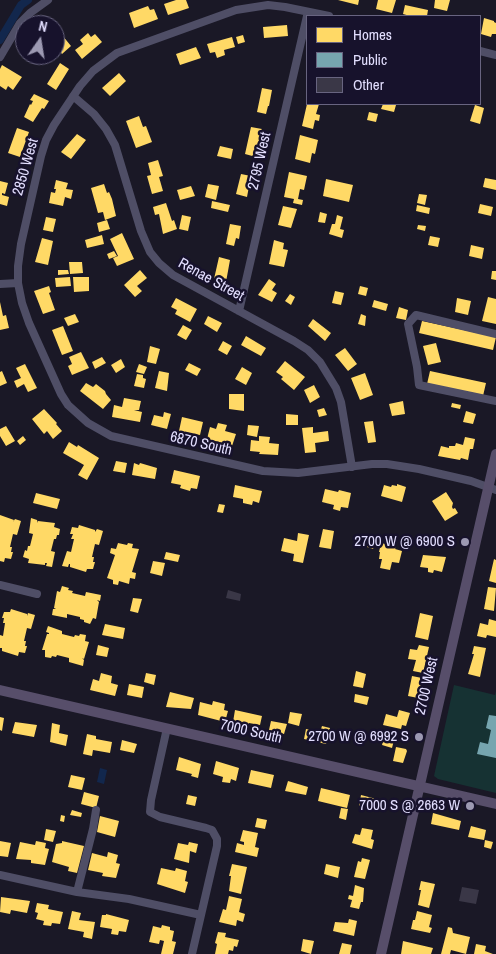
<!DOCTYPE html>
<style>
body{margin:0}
#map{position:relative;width:496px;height:954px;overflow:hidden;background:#1a1826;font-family:"Archivo Narrow",sans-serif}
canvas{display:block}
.legend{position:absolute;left:306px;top:15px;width:175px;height:90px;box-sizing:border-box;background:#17122c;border:1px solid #686480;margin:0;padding:6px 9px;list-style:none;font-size:15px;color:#e2defe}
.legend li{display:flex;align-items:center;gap:10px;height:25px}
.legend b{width:25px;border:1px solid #686480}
.north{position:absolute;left:15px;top:15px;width:50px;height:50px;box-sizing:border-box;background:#17122c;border:1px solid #686480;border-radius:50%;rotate:13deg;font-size:14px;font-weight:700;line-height:20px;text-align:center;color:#e2defe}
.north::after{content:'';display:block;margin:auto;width:18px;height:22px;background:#9c99b2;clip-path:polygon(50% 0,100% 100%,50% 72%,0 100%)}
</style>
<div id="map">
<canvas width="496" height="954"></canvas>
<ul class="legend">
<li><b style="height:14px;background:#ffd966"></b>Homes</li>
<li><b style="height:14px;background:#76a5af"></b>Public</li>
<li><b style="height:14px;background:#3a3747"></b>Other</li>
</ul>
<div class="north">N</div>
</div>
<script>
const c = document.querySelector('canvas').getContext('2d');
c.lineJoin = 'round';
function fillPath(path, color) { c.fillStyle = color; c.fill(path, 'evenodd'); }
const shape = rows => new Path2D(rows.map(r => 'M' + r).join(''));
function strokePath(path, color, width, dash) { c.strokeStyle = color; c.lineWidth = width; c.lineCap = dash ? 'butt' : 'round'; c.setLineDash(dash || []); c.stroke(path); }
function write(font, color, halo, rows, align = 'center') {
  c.font = font + ' "Archivo Narrow",sans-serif'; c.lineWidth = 5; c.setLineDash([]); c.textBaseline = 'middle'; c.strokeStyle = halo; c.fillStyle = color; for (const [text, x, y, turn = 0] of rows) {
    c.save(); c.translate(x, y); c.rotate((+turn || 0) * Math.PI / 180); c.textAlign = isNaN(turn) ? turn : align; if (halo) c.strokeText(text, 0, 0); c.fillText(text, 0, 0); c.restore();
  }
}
fillPath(shape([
 [454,685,495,695,496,691,496,793,438,779,434,776]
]), '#163233');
fillPath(shape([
 [100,768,107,770,104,784,97,782]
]), '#12274d');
fillPath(shape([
 [176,0,186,0,189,8,168,15,164,4],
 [338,0,359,0,358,5],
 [378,0,396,0,392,13,376,9],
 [435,0,450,0,447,11,434,8],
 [405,5,428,10,427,16,410,16,403,14],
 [148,6,150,10,154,9,158,19,134,28,129,13],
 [484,18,494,21,494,22,496,23,496,34,492,34,491,37,481,34],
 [287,25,288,36,264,38,263,27],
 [88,33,91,37,95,34,102,42,82,59,75,50,83,44,80,40],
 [62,35,71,46,62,54,55,45,55,41],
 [243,35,245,42,238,44,236,37],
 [232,37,235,47,224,50,225,55,217,58,215,52,210,53,207,44],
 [196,47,201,58,180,65,176,54],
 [60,63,69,69,56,90,47,84],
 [2,65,22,77,13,90,8,86,6,90,0,86,0,69],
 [119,73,126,81,110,96,102,88],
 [262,88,272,90,269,106,268,106,266,114,257,112],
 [34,94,49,101,44,109,42,108,33,122,24,117,30,104,31,105,33,101,30,100],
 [307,104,319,104,316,114,320,115,319,121,315,120,313,129,302,126],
 [383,104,396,105,394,112,381,109],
 [475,105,484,108,480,124,470,121],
 [369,112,378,114,376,122,367,120],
 [139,116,143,127,146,126,152,142,136,148,126,121],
 [251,127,262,129,256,157,245,154],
 [17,128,29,132,20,157,8,153],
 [77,134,86,140,71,159,61,152],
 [300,135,318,140,315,154,312,153,310,163,295,159],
 [220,146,233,149,231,159,217,156],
 [158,160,163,176,159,177,163,191,152,194,147,176,151,175,148,163],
 [289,172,307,176,304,190,300,189,298,199,303,200,302,205,293,203,294,199,284,197],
 [241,174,251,176,247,197,236,194],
 [485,178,496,180,496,190,483,187],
 [326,179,353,185,349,202,323,196],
 [56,180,68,183,66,189,73,190,71,199,65,197,63,206,49,203,51,192,55,193,56,189,54,189],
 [0,181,8,183,5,194,2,193,2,195,9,197,7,206,0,204],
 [104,184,107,193,109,192,112,199,116,216,105,220,103,212,98,213,91,188],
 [208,184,219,186,216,200,205,197],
 [191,186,195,196,180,200,177,190],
 [419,194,427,195,425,205,417,203],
 [212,201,230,205,228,212,211,208],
 [166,203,172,221,174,220,177,229,163,234,159,214,155,215,153,207],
 [480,204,493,207,491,216,478,213],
 [417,205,430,208,429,214,416,211],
 [283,206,297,209,291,228,278,225],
 [320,212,327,214,325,223,318,222],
 [182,215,191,217,188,231,179,229],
 [337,215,343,217,340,229,344,230,342,238,329,234,332,224,335,224],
 [46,217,56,219,53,232,43,230],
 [107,220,110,229,99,232,97,223],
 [230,224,241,226,239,239,236,238,234,246,226,244],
 [418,225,426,226,425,231,417,229],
 [122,233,134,259,117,266,113,258,118,256,110,239],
 [102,235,104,244,87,248,85,240],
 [430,236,440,238,438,247,428,245],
 [42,238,53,241,48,265,35,262],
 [274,240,284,243,283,249,288,250,284,267,269,264],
 [471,245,484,248,482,259,469,256],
 [114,251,117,256,109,259,107,254],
 [219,257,230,260,226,282,214,279],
 [69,262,82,262,83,273,70,274],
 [58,270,68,270,69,274,58,275],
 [140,270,147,278,137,286,142,291,135,297,124,285],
 [492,271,496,271,496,280,491,279],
 [70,277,71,286,56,287,55,278],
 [73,277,89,277,89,291,74,292],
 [269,279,276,284,272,290,277,293,272,302,258,295],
 [49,286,51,292,49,293,55,310,43,314,34,291],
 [360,286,368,288,366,296,358,294],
 [335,291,344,293,341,305,332,303],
 [290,294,295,297,291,305,285,301],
 [488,297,496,299,496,324,482,321],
 [176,298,197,309,190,322,175,314,177,310,171,307],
 [457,298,471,301,468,315,455,312],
 [374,300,388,304,386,311,372,307],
 [0,302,3,316,6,315,9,328,0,330],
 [399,307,408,310,406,320,396,318],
 [75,314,79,322,68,326,64,318],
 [361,314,366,316,365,326,358,324],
 [208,316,222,323,217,332,204,324],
 [313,319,331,333,325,341,308,326],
 [422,321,496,337,493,350,419,333],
 [183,325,192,330,186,340,177,335],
 [63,326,73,351,62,355,52,330],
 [246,336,266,348,261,356,241,345],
 [223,341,232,346,227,355,218,350],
 [436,343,441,362,428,365,423,346],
 [150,346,160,349,156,364,147,362],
 [345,348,357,364,348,371,335,355],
 [81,352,89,368,72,375,68,366,72,364,69,357],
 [102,357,106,363,95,369,92,362],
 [121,359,125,367,116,373,111,365],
 [285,361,305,377,294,390,281,379,283,377,276,372],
 [189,363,201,369,197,376,185,370],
 [25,364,37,388,28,392,24,384,17,388,14,381,21,378,16,368],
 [139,364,147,367,144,374,136,372],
 [242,367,252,373,246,385,235,379],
 [2,371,7,383,0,386,0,372],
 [159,371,169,373,167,391,155,388],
 [430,371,486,383,483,396,427,384],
 [365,373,373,395,360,400,351,378],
 [137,374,143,375,143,378,146,379,144,388,134,386],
 [86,383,93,387,96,384,105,391,106,394,111,400,103,409,80,391],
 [314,385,320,397,310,403,304,390],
 [229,394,244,394,244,411,229,409],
 [124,398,141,401,139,410,134,410,142,412,140,422,112,417,114,405,122,407],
 [403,401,405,414,392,416,389,404],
 [452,403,461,405,460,409,451,407],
 [324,408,327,415,319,417,317,410],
 [44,409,57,423,56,424,62,431,53,439,47,431,44,434,32,419],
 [466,411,476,414,473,424,463,422],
 [164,412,171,414,167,429,151,425,154,415,163,417],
 [286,414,298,415,298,425,286,425],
 [182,417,203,422,200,435,179,431],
 [373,421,376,442,368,443,364,422],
 [218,423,227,425,225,431,236,434,232,446,207,439,210,427,216,429],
 [248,425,259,426,257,437,247,435],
 [6,426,15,441,6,446,0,436,0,429],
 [313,427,313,433,328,431,329,441,315,443,316,452,305,453,302,428],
 [23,436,26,440,20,445,17,441],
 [259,436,270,437,269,443,279,444,278,455,259,454,260,452,250,451,251,440,259,441],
 [465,437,475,439,473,449,470,449,468,460,461,458,460,460,438,456,441,446,449,448,449,446,455,446,456,443,463,445],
 [69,442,77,447,78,445,99,458,87,480,78,475,84,465,63,453],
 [116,461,127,463,125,473,113,471],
 [134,463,139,465,140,463,157,468,155,479,132,475],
 [174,470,200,476,197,489,191,488,190,491,180,488,181,485,171,483],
 [397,484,406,487,402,502,381,496,384,485,391,487,392,485,397,486],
 [235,485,262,491,259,503,253,501,252,505,243,503,243,499,233,497],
 [325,489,338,492,339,490,351,493,348,508,341,507,340,511,333,509,334,505,322,502],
 [446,492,453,503,452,507,453,509,455,508,458,513,445,521,432,501],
 [36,493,60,499,57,509,33,503],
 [219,504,225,505,223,513,217,512],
 [0,515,14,520,13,522,15,519,21,521,17,535,13,534,10,547,12,547,11,552,13,552,11,559,5,558,4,562,0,561],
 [31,518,37,520,38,523,38,521,55,523,54,527,60,529,59,535,57,535,56,539,54,539,51,551,55,552,52,567,46,566,47,563,45,563,45,565,28,563,29,559,23,557,25,550,27,551,28,546,30,546,33,534,29,533],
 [79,525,95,530,95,532,97,529,103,531,99,545,95,544,92,557,94,557,93,562,95,562,93,569,87,569,86,572,70,567,70,564,69,564,68,567,62,566,67,551,71,552,74,539,71,539,73,534,70,534,72,527,78,528],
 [323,529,334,531,331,549,319,547],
 [298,533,309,535,303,563,293,561,294,554,281,551,284,538,297,541],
 [369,541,375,543,373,549,367,547],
 [118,543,127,545,128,543,133,544,132,548,139,549,132,572,136,573,135,579,130,578,129,584,119,581,118,585,113,584,113,580,107,578,115,555,110,553,111,548,116,549],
 [381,543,390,545,396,547,395,549,402,551,399,563,392,562,390,570,380,568,382,559,379,559,380,552,379,552],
 [166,552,180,555,178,562,164,559],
 [423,555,446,557,442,572,434,570,433,573,428,572,428,568,420,567],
 [494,559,496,560,496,583,489,581],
 [153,561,165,563,162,576,150,573],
 [62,586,69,588,68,590,73,591,72,593,85,596,86,592,101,595,100,601,97,600,99,602,96,619,93,618,90,624,84,622,84,620,80,619,80,617,67,614,67,618,52,615,53,609,56,609,54,608,57,591,60,592],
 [488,587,496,588,494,611,484,609],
 [133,598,142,599,138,613,130,611],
 [11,609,27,614,27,616,28,613,35,615,31,629,27,628,24,641,26,641,25,646,27,646,25,653,19,652,18,656,2,651,2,648,0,648,0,635,3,636,5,623,3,623,4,618,2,618,4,612,10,612],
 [420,613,433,616,428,640,415,637],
 [489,619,496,621,496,637,487,635,486,638,477,636,480,623,488,625],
 [105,624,125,628,123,639,102,635],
 [48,626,62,631,62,634,74,637,75,635,79,636,80,634,86,635,85,641,89,642,84,659,82,658,84,660,83,666,69,662,69,658,57,655,56,657,52,656,51,658,45,657,45,650,42,650,47,634,49,634,49,633,46,632],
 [98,645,109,648,107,657,96,655],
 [419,645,429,647,423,673,413,671,416,660,408,659,410,649,417,650],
 [474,646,486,648,480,677,468,674,474,654,472,654],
 [356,671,366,674,363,688,353,686],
 [101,673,112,676,111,683,118,685,115,696,90,690,93,679,99,681],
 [146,673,156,675,154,685,144,682],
 [412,676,422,678,418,698,408,696],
 [129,684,144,687,142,698,127,695],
 [170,692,194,698,191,709,166,707],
 [355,694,369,697,367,705,354,702],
 [213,701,225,704,224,710,228,711,225,722,198,715,200,702,212,705],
 [235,710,262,716,260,725,249,723,248,725,233,722],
 [399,710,410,713,406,726,402,725,401,729,383,725,386,714,397,717],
 [290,712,302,714,299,726,288,723],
 [0,717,4,718,2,731,0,730],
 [271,721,287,724,284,734,269,730],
 [15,722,37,725,34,737,12,733],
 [52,723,60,725,59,733,68,735,66,746,50,742],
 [322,726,330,728,326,744,304,739,306,729,320,732],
 [87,734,96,736,96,739,112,742,110,753,93,750,92,756,83,754],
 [385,734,395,736,392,748,382,745],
 [122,740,137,744,134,753,120,750],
 [396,747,406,749,407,751,403,763,393,761],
 [179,757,201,764,198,778,191,776,192,774,176,770],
 [216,761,239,768,236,781,231,779,230,783,222,782,223,777,213,774],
 [251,770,274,775,271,788,248,783],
 [71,775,85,778,82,790,68,787],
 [288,781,308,787,306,795,285,791],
 [321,788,350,795,347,808,318,801],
 [84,792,99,796,96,808,81,804],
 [188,795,197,797,195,806,186,804],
 [361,795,384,801,382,811,359,806],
 [341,808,348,809,346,820,339,818],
 [72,810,82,813,81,817,70,815],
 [433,813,461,821,459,830,431,824],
 [61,815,65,816,64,822,60,821],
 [100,816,119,821,115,837,97,832],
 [257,818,267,820,265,829,255,827],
 [471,826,486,830,484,840,468,837],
 [362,828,373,830,371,839,374,840,372,849,352,843,355,834,360,835],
 [46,829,56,831,53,842,44,840],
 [243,830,258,833,255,847,259,848,257,857,235,852,237,843,244,845,244,842,240,841],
 [485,840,493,842,491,849,484,847],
 [0,841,11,843,8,857,0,856],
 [36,841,46,843,45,848,49,849,45,865,31,863,31,860,16,859,20,842,35,845],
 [62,841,84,846,77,873,68,871,69,867,52,862,56,844,62,843],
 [189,842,198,844,196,853,190,851,189,863,174,859,178,843,188,845],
 [108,852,118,855,116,863,120,864,116,878,102,876,103,873,88,870,92,853,107,857],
 [362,858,370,860,365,879,354,877,358,861,361,862],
 [232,864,247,867,241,894,229,891,231,876,229,876],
 [326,864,340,867,338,878,324,874],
 [161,868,175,871,176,868,187,871,185,881,188,882,185,893,157,884],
 [421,881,435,884,429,908,418,905,421,890,419,890],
 [355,885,364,888,363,902,361,902,359,909,350,907,352,900,348,899,349,895,353,896],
 [229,896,242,899,239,912,245,914,243,922,237,920,236,926,219,922,223,909,226,910],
 [1,897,30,901,27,913,11,910,10,914,0,912],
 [37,903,49,905,48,909,63,912,60,924,52,923,51,926,43,925,44,921,36,919,38,913,35,912],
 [72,911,81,913,79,920,95,922,92,939,83,937,84,932,68,929],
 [417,911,432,915,429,927,432,928,430,933,411,929,413,920,415,920],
 [106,914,129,920,126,932,119,931,118,935,111,934,112,929,100,927,102,915,106,915],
 [349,919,357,921,354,936,333,931,335,922,348,923],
 [162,925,170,927,170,930,174,931,172,941,176,942,173,954,161,954,164,941,160,940,159,944,149,942,153,926,161,928],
 [448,927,452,928,453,933,470,937,466,954,451,950,450,954,441,954],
 [218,932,226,933,225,937,239,940,237,947,234,946,233,951,229,950,228,954,215,954,217,944,215,943],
 [303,939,314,941,311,954,301,951],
 [403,941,433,948,431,954,401,954],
 [342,943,352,945,350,954,339,954],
 [476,944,486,946,485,951,493,954,474,954]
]), '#ffd966');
fillPath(shape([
 [489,715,496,716,496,758,477,754,480,742,488,744,491,730,486,728]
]), '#76a5af');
strokePath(shape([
 [0,40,21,5,28,0]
]), '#12274d', 8);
fillPath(shape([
 [228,590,241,594,240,601,226,598],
 [462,887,479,890,476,904,459,901]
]), '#3a3747');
strokePath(shape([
 [329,16,285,7,268,5,236,10,117,53,93,71,80,86,54,125,46,140,41,156,21,244,18,266,18,283,22,303,29,323,61,394,68,405,88,423,111,436,263,471,298,473,372,464,387,464,419,469,471,481,496,490],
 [480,51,496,55],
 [0,57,20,23,30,13,48,0],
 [73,96,94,114,106,129,115,145,141,231,150,252,159,263,173,275,294,341,308,350,320,362,336,388,341,402,352,467],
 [0,284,18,283],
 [239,311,307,16],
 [496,334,416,315,408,324,417,367,419,385,496,401],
 [0,585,37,594],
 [167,728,151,800,150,812,160,817,206,828,212,830,217,839,217,846,192,954],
 [0,875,77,892,129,899,201,915],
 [77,892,93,829,96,810]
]), '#4f4e66', 8);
strokePath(shape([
 [0,690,496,804],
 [381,954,496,454]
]), '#574e6a', 10);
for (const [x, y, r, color] of [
 [465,542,5,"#9c99b2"],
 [419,737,5,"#9c99b2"],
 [470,806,5,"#9c99b2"]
]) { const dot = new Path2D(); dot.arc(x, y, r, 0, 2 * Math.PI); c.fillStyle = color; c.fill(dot); strokePath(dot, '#17122c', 2); }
write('15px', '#e2defe', '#17122c', [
 ["2795 West",260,161,-77],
 ["2850 West",26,167,-74],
 ["Renae Street",211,280,29],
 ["6870 South",201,444,13],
 ["2700 West",427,686,-77],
 ["7000 South",251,732,13]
]);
write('15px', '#e2defe', '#17122c', [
 ["2700 W @ 6900 S",455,542],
 ["2700 W @ 6992 S",409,737],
 ["7000 S @ 2663 W",460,806]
], 'right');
</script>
